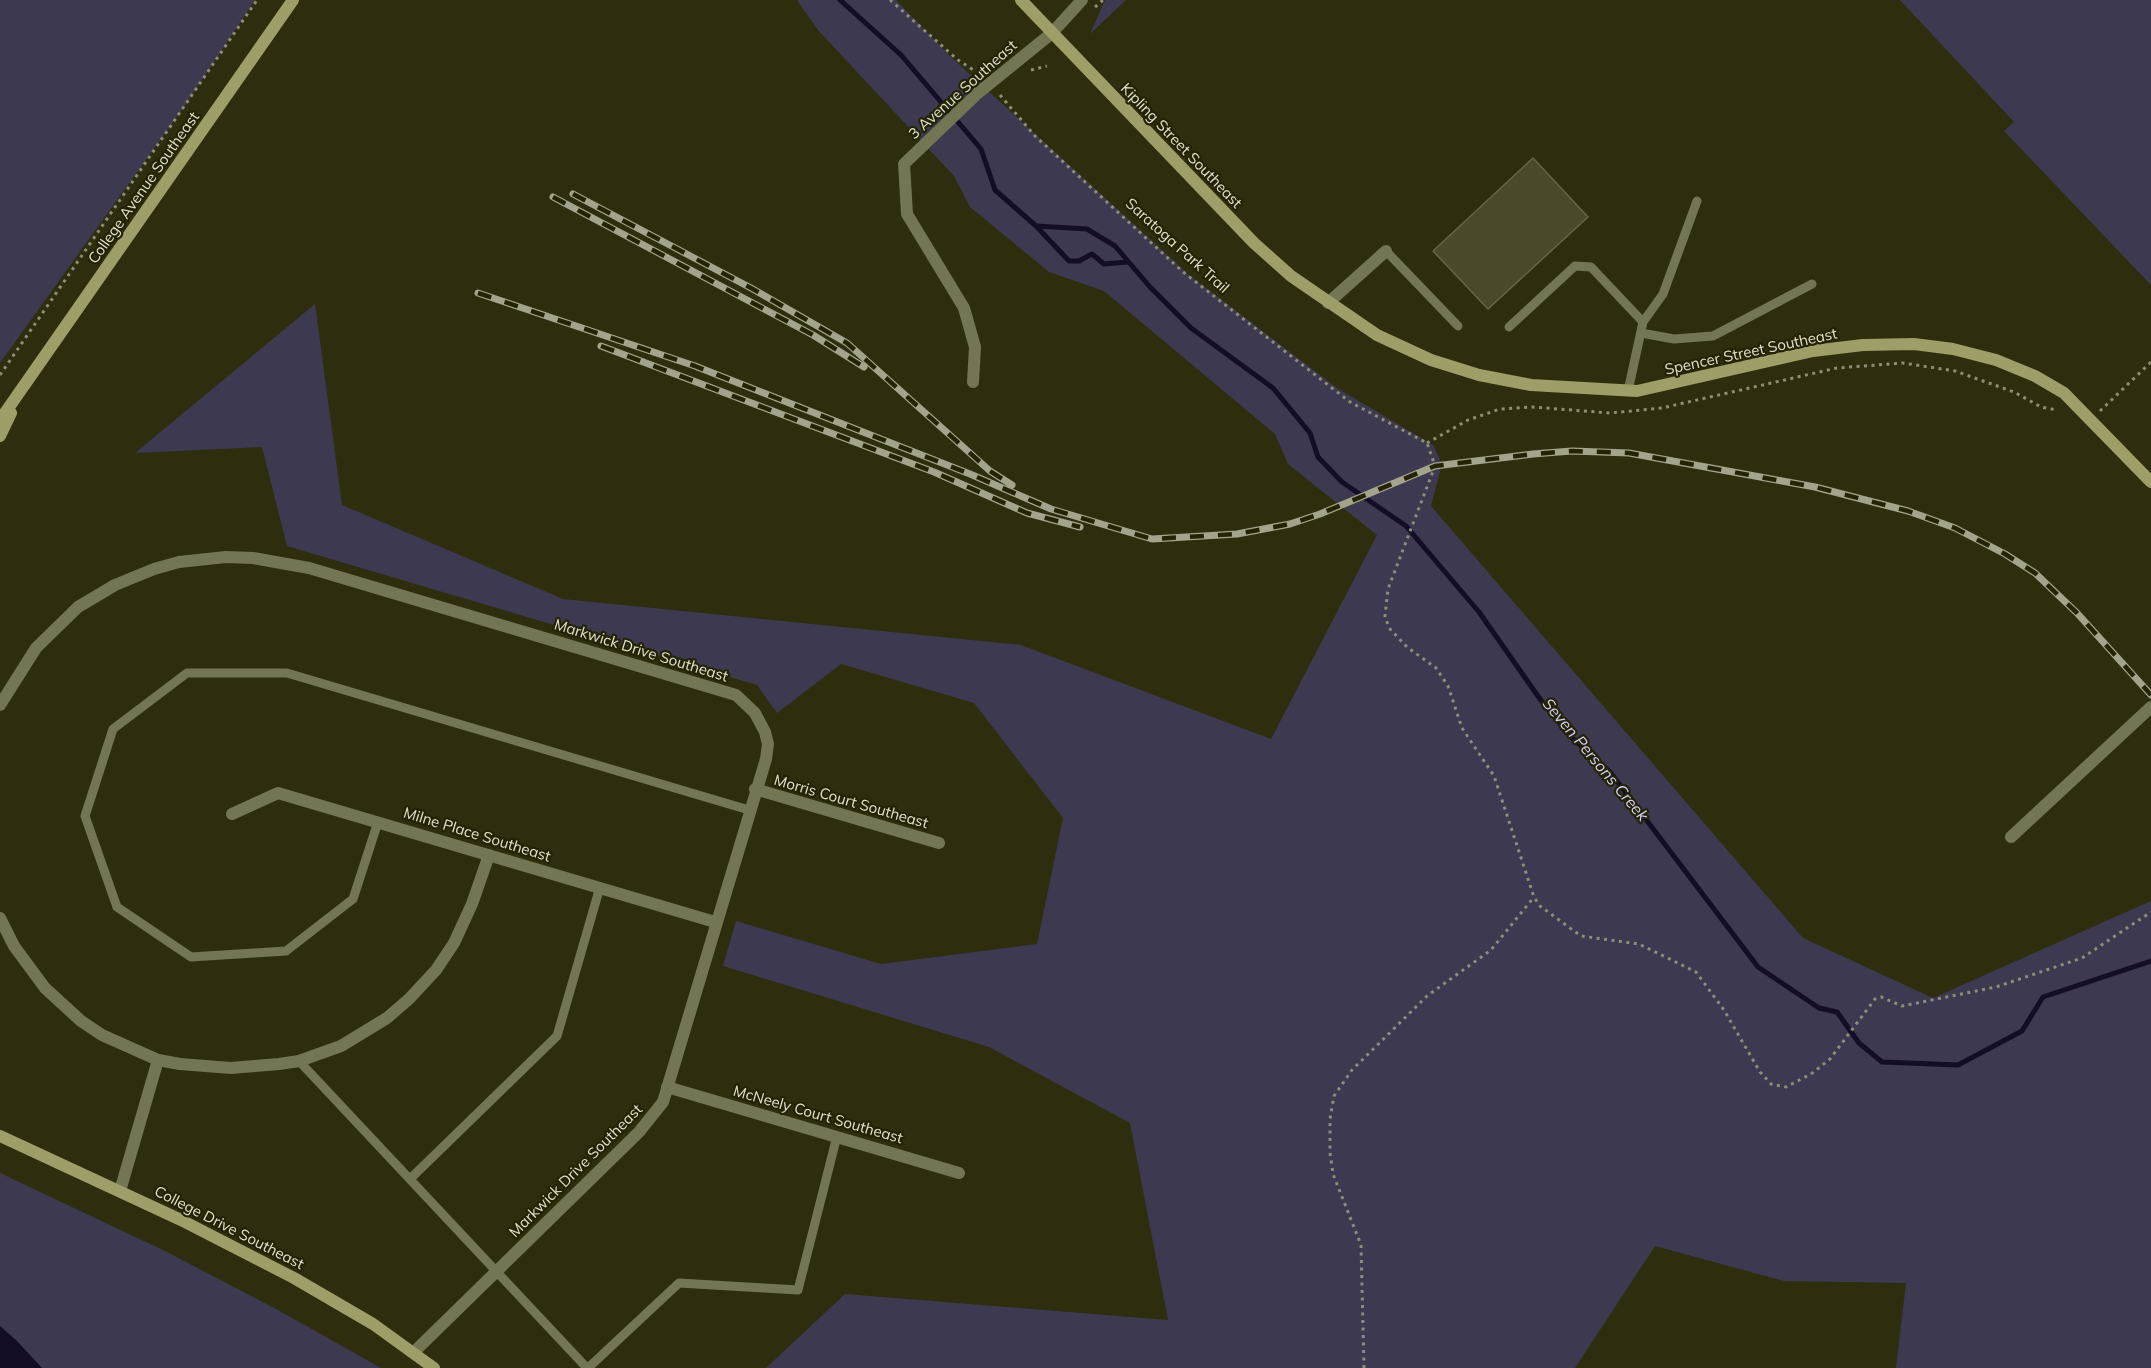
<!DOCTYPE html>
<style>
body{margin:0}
canvas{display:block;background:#2e2d0d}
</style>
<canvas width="2151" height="1368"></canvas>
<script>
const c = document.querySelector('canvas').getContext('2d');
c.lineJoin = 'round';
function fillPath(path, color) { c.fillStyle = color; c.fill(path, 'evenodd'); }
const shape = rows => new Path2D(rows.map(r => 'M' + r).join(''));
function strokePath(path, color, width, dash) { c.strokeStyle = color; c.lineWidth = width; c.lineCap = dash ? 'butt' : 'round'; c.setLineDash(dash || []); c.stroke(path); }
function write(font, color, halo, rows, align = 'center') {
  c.font = font + ' Mulish,sans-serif'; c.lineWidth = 4.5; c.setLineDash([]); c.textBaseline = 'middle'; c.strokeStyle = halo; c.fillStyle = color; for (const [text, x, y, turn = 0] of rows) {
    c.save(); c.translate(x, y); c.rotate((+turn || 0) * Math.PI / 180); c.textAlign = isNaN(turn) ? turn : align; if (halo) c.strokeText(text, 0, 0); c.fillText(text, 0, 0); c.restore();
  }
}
fillPath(shape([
 [0,0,255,0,186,104,0,363],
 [797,0,896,0,949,55,1189,275,1337,388,1433,445,1442,464,1431,506,1803,938,1933,998,2151,901,2151,1368,1896,1368,1906,1283,1784,1281,1655,1246,1575,1368,766,1368,845,1294,1168,1320,1130,1123,989,1047,723,966,736,921,881,964,1037,944,1063,818,974,703,841,664,777,713,757,685,287,546,262,447,135,453,315,304,342,505,563,599,1021,645,1271,739,1377,535,1288,464,1275,434,1104,291,1049,272,970,207,954,176,818,30],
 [1105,0,1126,0,1090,34],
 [1900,0,2151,0,2151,285,2004,131,2014,122],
 [0,1173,165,1251,278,1310,381,1368,0,1368]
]), '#3d3950');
fillPath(shape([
 [0,1326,17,1341,42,1368,0,1368]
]), '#130d26');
strokePath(shape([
 [840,0,901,55,981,149,995,190,1036,226,1087,229,1115,246,1150,287,1191,328,1273,388,1310,433,1318,457,1342,482,1406,526,1479,612,1540,699,1571,737,1610,772,1758,967,1819,1008,1837,1012,1859,1043,1882,1062,1958,1065,2022,1031,2043,997,2151,961],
 [1036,226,1069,261,1079,261,1092,254,1104,264,1128,262]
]), '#130d26', 5);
const building = shape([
 [1533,158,1588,217,1488,309,1433,251,1533,158]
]);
fillPath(building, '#4a4a2a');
strokePath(building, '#666645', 1.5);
strokePath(shape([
 [890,0,958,60,978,73],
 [1095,7,1103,0],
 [1031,70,1047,66],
 [1000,95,1035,136,1183,272,1350,402,1427,443,1435,466,1388,589,1385,616,1389,628,1407,647,1436,668,1448,686,1462,728,1494,776,1534,897,1540,906,1581,936,1639,944,1696,972,1724,1010,1760,1072,1771,1084,1786,1087,1811,1074,1830,1059,1875,999,1881,997,1902,1006,1996,987,2082,958,2151,912],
 [0,375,257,0],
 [2100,411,2151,362],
 [1427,443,1468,420,1500,409,1532,407,1610,413,1662,408,1837,368,1903,363,1955,371,2014,392,2041,407,2057,410],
 [1364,1368,1361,1245,1333,1174,1330,1153,1330,1119,1334,1096,1352,1070,1427,996,1491,950,1534,897]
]), '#8e8d75', 3, [3, 4.5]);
strokePath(shape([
 [1386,251,1458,326],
 [1509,327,1575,266,1591,267,1643,322],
 [1641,333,1674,339,1713,336,1812,284],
 [1628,391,1643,322,1663,294,1697,201],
 [378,822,353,899,286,951,191,957,117,907,85,816,113,729,187,673,287,673,749,810],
 [299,1061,587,1368],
 [410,1179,557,1036,600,887],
 [588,1368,679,1283,798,1290,837,1136]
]), '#747553', 9);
strokePath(shape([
 [1328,303,1386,251],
 [973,382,975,347,964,308,907,214,904,164,978,93,1052,33,1082,0],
 [0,705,36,648,78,607,115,585,154,569,179,562,226,557,253,558,309,568,736,695,755,713,765,732,768,744,766,759,663,1102,639,1132,414,1352],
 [755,789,939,843],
 [232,814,278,793,715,922],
 [2011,837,2151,707],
 [0,918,14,946,45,988,81,1021,102,1035,158,1060,180,1064,231,1068,279,1064,299,1061,341,1046,387,1018,409,999,436,970,454,943,472,904,489,855],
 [667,1087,959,1173],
 [120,1191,158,1060]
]), '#747553', 12);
strokePath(shape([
 [1021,0,1254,243,1291,276,1377,335,1431,360,1479,375,1531,385,1637,391,1813,351,1863,345,1914,344,1953,349,1996,360,2035,376,2064,393,2151,482],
 [0,420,293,0],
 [0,436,11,413],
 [0,1136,181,1220,294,1278,373,1324,434,1368]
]), '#9e9e68', 12);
const rail = shape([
 [573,194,751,288,847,343,990,471,1012,485],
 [553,197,813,335,864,367],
 [478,293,695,366,970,474,1051,509,1152,539,1237,534,1290,524,1320,514,1435,466,1533,454,1572,451,1629,453,1815,487,1908,511,1955,528,2005,554,2035,573,2077,613,2151,695],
 [601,346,934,472,1027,513,1080,527]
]);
strokePath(rail, '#a4a38c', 7);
strokePath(rail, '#242303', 4.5, [14]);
write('15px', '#e1e1cf', '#242303', [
 ["3 Avenue Southeast",963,90,-42],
 ["Kipling Street Southeast",1181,146,46],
 ["College Avenue Southeast",144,188,-55],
 ["Saratoga Park Trail",1177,246,42],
 ["Spencer Street Southeast",1751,352,-12],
 ["Markwick Drive Southeast",641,651,17],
 ["Morris Court Southeast",851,802,16],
 ["Milne Place Southeast",477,835,17],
 ["McNeely Court Southeast",818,1115,16],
 ["Markwick Drive Southeast",576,1171,-45],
 ["College Drive Southeast",229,1228,27]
]);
write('italic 16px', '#d5cefc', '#242303', [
 ["Seven Persons Creek",1595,760,50]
]);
</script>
